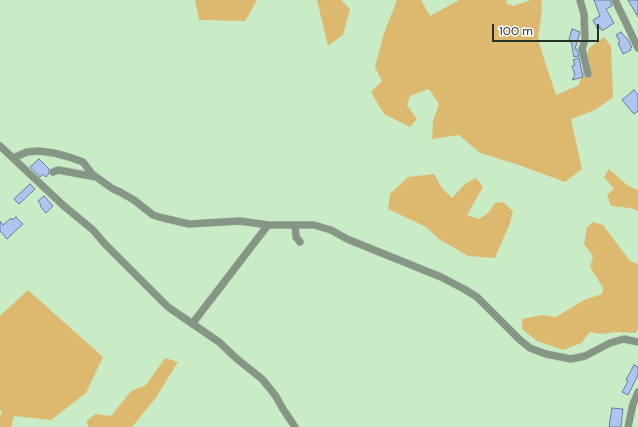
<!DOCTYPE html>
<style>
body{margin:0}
#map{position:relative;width:638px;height:427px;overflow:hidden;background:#c9ecc7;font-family:"DM Sans",sans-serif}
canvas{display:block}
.scale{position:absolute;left:492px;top:24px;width:107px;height:18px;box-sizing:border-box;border:2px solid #253224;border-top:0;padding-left:5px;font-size:12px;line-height:14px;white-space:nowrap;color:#253224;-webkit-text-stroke:3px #fff;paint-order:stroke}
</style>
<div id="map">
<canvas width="638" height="427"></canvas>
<div class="scale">100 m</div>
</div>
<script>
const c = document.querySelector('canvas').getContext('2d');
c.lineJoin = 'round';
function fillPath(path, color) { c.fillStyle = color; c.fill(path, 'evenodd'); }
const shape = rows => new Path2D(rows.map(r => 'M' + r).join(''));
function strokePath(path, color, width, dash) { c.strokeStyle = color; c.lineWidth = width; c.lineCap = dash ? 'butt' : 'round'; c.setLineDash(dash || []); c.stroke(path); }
fillPath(shape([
 [195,0,257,0,245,21,199,20],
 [317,0,341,0,350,9,343,35,328,46],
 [397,0,421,0,430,16,459,0,507,0,506,3,513,6,531,0,541,0,542,9,538,40,556,95,579,85,589,48,604,37,611,46,613,97,595,110,571,119,582,169,565,182,519,165,480,153,459,135,432,139,433,121,439,104,429,89,410,96,407,105,417,119,410,127,384,114,371,92,382,81,375,67,384,33],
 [609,169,628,186,638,190,638,211,630,208,611,206,607,195,614,189,604,177],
 [434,174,442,188,452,198,465,184,476,178,483,187,467,215,479,219,488,213,495,203,503,202,513,211,510,223,495,258,468,256,439,239,426,227,388,209,390,194,408,177],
 [593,222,603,225,630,261,638,264,638,327,636,333,617,332,601,334,590,332,581,343,563,350,537,341,522,329,522,319,542,315,556,317,584,300,602,294,603,288,590,267,593,256,584,244,587,227],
 [28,290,103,357,86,393,51,420,14,416,11,427,0,427,0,416,2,413,0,410,0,316],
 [165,358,178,362,155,399,132,427,89,427,86,422,95,414,111,416,131,391,146,385]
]), '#ddb970');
const building = shape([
 [594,0,610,0,612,6,606,9,614,23,602,31,600,27,598,30,593,20,600,16,594,0],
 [628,0,638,0,638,17,628,0],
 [572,29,580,32,575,49,577,49,579,56,574,57,571,41,569,40,572,29],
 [621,32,626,38,627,38,632,47,630,48,631,50,623,54,618,43,620,42,616,35,621,32],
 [579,58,583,77,572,80,575,75,572,66,575,65,573,60,579,58],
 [634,90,638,95,638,111,634,114,622,100,634,90],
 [39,159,49,169,49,174,46,177,43,174,40,177,30,167,39,159],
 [30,184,35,189,19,204,14,199,30,184],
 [44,196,53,206,46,213,40,206,41,205,38,201,44,196],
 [16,217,23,224,7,239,0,231,0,221,3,225,11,218,12,220,16,217],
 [634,365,638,367,638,375,628,395,622,392,628,381,626,380,634,365],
 [612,408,623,409,621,427,610,427,609,426,612,408]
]);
fillPath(building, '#aec5f0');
strokePath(building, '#687ba0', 1);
const street = shape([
 [580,0,584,14,585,40,582,49,588,74],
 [615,0,638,48],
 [0,146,64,206,93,230,105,244,168,307,219,342,237,359,262,379,275,395,283,409,295,427],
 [13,158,27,152,39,151,54,153,69,157,83,162,92,174,113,189,120,192,134,200,153,215,163,218,189,224,240,221,268,225,192,324],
 [53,172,58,170,96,177],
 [268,225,314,225,331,230,347,239,441,277,464,289,477,297,520,340,530,348,546,354,571,359,585,356,610,343,624,339,638,342],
 [295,225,296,237,300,242],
 [628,427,633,404,638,392]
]);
strokePath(street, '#a8c7a6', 8);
strokePath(street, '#879586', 7);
</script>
